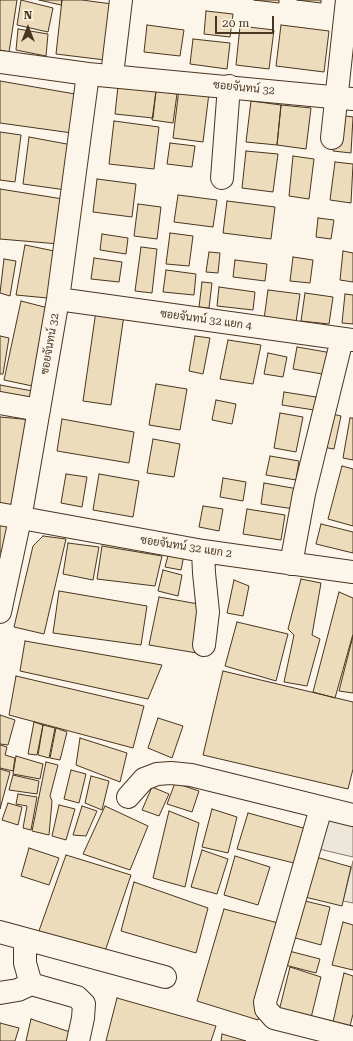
<!DOCTYPE html>
<meta charset="utf-8">
<style>
body{margin:0}
#map{position:relative;width:353px;height:1041px;overflow:hidden;background:#fbf6e9;font-family:"Roboto Serif",serif}
canvas{display:block}
.north{position:absolute;left:8px;top:8px;width:40px;height:40px;-webkit-text-stroke:3px #fbf6e9;paint-order:stroke;rotate:0deg;font-size:11px;font-weight:700;line-height:16px;text-align:center;color:#4a3520}
.north::after{content:'';display:block;margin:auto;width:14px;height:18px;background:#4a3520;clip-path:polygon(50% 0,100% 100%,50% 72%,0 100%)}
.scale{position:absolute;left:215px;top:16px;width:59px;height:18px;box-sizing:border-box;border:2px solid #4a3520;border-top:0;padding-left:5px;font-size:12px;line-height:14px;white-space:nowrap;color:#4a3520;-webkit-text-stroke:3px #fbf6e9;paint-order:stroke}
</style>
<div id="map">
<canvas width="353" height="1041"></canvas>
<div class="north">N</div>
<div class="scale">20 m</div>
</div>
<script>
const c = document.querySelector('canvas').getContext('2d');
c.lineJoin = 'round';
function fillPath(path, color) { c.fillStyle = color; c.fill(path, 'evenodd'); }
const shape = rows => new Path2D(rows.map(r => 'M' + r).join(''));
function strokePath(path, color, width, dash) { c.strokeStyle = color; c.lineWidth = width; c.lineCap = dash ? 'butt' : 'round'; c.setLineDash(dash || []); c.stroke(path); }
function write(font, color, halo, rows, align = 'center') {
  c.font = font + ' "Roboto Serif",Sarabun,serif'; c.lineWidth = 3; c.setLineDash([]); c.textBaseline = 'middle'; c.strokeStyle = halo; c.fillStyle = color; for (const [text, x, y, turn = 0] of rows) {
    c.save(); c.translate(x, y); c.rotate((+turn || 0) * Math.PI / 180); c.textAlign = isNaN(turn) ? turn : align; if (halo) c.strokeText(text, 0, 0); c.fillText(text, 0, 0); c.restore();
  }
}
const parking = shape([
 [327,818,353,824,353,857,319,849,327,818],
 [353,861,353,903,343,901,353,861]
]);
fillPath(parking, '#ede7d9');
strokePath(parking, '#887966', 1);
const building = shape([
 [0,0,17,0,9,52,0,50,0,0],
 [21,0,53,8,48,32,17,25,21,0],
 [39,0,62,0,61,5,39,0],
 [62,0,82,0,112,4,105,60,56,54,62,0],
 [254,0,279,0,279,3,254,0],
 [297,0,321,0,321,3,297,0],
 [206,11,233,14,230,37,204,34,206,11],
 [147,25,184,30,180,56,144,52,147,25],
 [281,25,329,31,324,72,276,66,281,25],
 [240,26,274,30,269,69,236,65,240,26],
 [18,29,48,34,46,56,16,50,18,29],
 [193,39,230,43,227,69,190,64,193,39],
 [0,81,75,94,72,133,0,123,0,81],
 [118,86,156,91,153,118,115,114,118,86],
 [179,89,209,93,203,142,173,138,179,89],
 [156,91,177,94,173,123,152,120,156,91],
 [251,101,281,105,277,145,246,142,251,101],
 [281,105,311,108,306,149,277,145,281,105],
 [338,115,353,117,351,153,333,151,338,115],
 [114,121,159,127,154,169,109,164,114,121],
 [0,132,21,135,15,182,0,180,0,132],
 [29,137,72,145,66,190,23,184,29,137],
 [170,143,195,146,192,167,167,164,170,143],
 [246,151,278,154,273,192,242,188,246,151],
 [293,156,314,159,309,199,289,196,293,156],
 [335,162,353,164,351,203,330,200,335,162],
 [97,179,136,184,132,217,93,212,97,179],
 [0,189,63,199,59,244,0,239,0,189],
 [178,195,217,200,213,227,174,222,178,195],
 [227,201,275,207,271,239,223,233,227,201],
 [138,204,161,207,157,239,134,236,138,204],
 [318,218,334,220,331,239,316,237,318,218],
 [170,233,193,236,189,266,166,264,170,233],
 [102,234,128,238,126,254,100,250,102,234],
 [25,245,64,253,58,299,16,295,25,245],
 [141,247,157,249,152,293,135,291,141,247],
 [343,251,353,253,353,282,340,280,343,251],
 [209,252,220,253,218,273,206,272,209,252],
 [293,257,313,260,310,283,290,281,293,257],
 [94,258,122,262,119,282,91,279,94,258],
 [4,259,16,261,10,296,0,293,4,259],
 [235,260,267,264,265,281,233,277,235,260],
 [166,270,196,274,194,295,163,292,166,270],
 [202,282,212,283,209,308,199,307,202,282],
 [219,287,255,292,253,310,217,306,219,287],
 [268,290,300,294,296,322,264,319,268,290],
 [305,293,333,297,329,324,301,321,305,293],
 [345,294,353,295,353,324,342,323,345,294],
 [21,301,56,310,42,388,4,380,21,301],
 [96,311,124,315,111,405,83,401,96,311],
 [0,336,9,338,3,374,0,374,0,336],
 [195,336,210,338,203,374,189,371,195,336],
 [228,340,261,345,253,384,220,379,228,340],
 [297,347,332,353,328,375,293,369,297,347],
 [268,353,287,357,283,377,264,374,268,353],
 [156,384,187,389,180,430,149,425,156,384],
 [0,385,38,392,35,405,0,399,0,385],
 [284,392,316,397,314,410,282,405,284,392],
 [216,400,236,404,232,424,212,420,216,400],
 [280,413,303,417,296,452,274,448,280,413],
 [328,413,341,416,334,449,322,447,328,413],
 [0,417,33,420,17,512,0,509,0,417],
 [350,418,353,418,353,460,343,458,350,418],
 [62,419,134,432,129,463,57,451,62,419],
 [153,439,180,444,174,477,147,473,153,439],
 [270,456,299,461,296,480,266,475,270,456],
 [342,466,353,469,353,526,328,519,342,466],
 [66,474,87,477,82,507,61,503,66,474],
 [99,474,139,481,133,517,93,510,99,474],
 [223,478,246,482,243,501,220,497,223,478],
 [264,483,298,489,294,509,261,504,264,483],
 [203,506,223,509,219,531,199,527,203,506],
 [247,509,285,515,281,540,243,534,247,509],
 [0,519,13,522,7,553,0,552,0,519],
 [321,524,353,532,353,553,316,544,321,524],
 [43,536,66,539,44,634,14,627,33,546,43,536],
 [68,543,99,547,93,580,63,574,68,543],
 [102,546,162,556,155,586,97,579,102,546],
 [169,552,184,555,181,570,165,567,169,552],
 [163,570,182,575,178,596,158,591,163,570],
 [301,579,321,583,312,635,320,639,307,686,284,682,294,635,288,629,301,579],
 [234,580,249,586,243,616,227,613,234,580],
 [59,591,147,606,141,645,53,633,59,591],
 [339,592,353,598,353,634,335,698,313,692,339,592],
 [159,597,204,605,197,653,149,645,159,597],
 [237,622,288,634,276,681,225,666,237,622],
 [353,636,353,693,339,691,353,636],
 [25,641,162,665,148,699,20,671,25,641],
 [223,671,353,702,353,769,348,789,203,755,223,671],
 [16,676,144,706,133,748,9,715,16,676],
 [0,715,15,720,8,745,0,744,0,715],
 [158,718,183,726,172,758,148,748,158,718],
 [34,722,43,725,37,755,28,754,34,722],
 [43,725,55,728,49,758,38,755,43,725],
 [56,728,67,732,60,760,50,758,56,728],
 [80,738,127,753,120,782,76,765,80,738],
 [0,745,7,747,5,755,15,758,13,771,0,768,0,745],
 [16,756,43,764,40,779,13,774,16,756],
 [46,762,58,765,50,796,52,801,49,835,32,831,46,762],
 [0,769,10,772,0,809,0,769],
 [71,770,86,774,79,803,64,799,71,770],
 [13,775,39,781,37,794,9,790,13,775],
 [91,776,109,781,102,810,85,803,91,776],
 [175,783,199,791,192,812,167,804,175,783],
 [152,787,169,794,159,816,142,810,152,787],
 [18,794,37,797,31,830,23,828,27,806,16,804,18,794],
 [8,803,22,807,18,825,2,820,8,803],
 [59,805,75,809,66,840,52,836,59,805],
 [82,806,97,811,86,836,73,835,82,806],
 [105,806,148,826,130,870,83,854,105,806],
 [212,809,237,817,228,853,202,847,212,809],
 [169,811,199,823,185,887,153,878,169,811],
 [248,813,307,829,298,864,237,849,248,813],
 [29,848,59,858,49,885,21,876,29,848],
 [202,850,228,859,217,894,191,887,202,850],
 [66,855,131,875,102,960,35,942,66,855],
 [235,856,270,867,258,905,224,895,235,856],
 [316,857,351,867,342,906,305,897,316,857],
 [134,882,208,908,196,953,121,931,134,882],
 [305,901,330,907,321,945,292,937,305,901],
 [224,909,286,925,258,1020,197,1001,224,909],
 [343,922,353,925,353,970,332,965,343,922],
 [289,951,320,959,316,973,285,965,289,951],
 [290,967,321,977,310,1022,278,1015,290,967],
 [344,973,353,976,353,1014,350,1026,333,1022,344,973],
 [117,998,216,1026,211,1041,106,1041,117,998],
 [31,1019,70,1032,68,1041,26,1041,31,1019],
 [0,1023,19,1028,15,1041,0,1041,0,1023],
 [222,1034,246,1041,221,1041,222,1034]
]);
fillPath(building, '#ecdcbc');
strokePath(building, '#4a3520', 1);
const minor = shape([
 [0,62,88,74,353,99],
 [112,75,121,0],
 [332,138,347,0],
 [222,178,229,86],
 [58,299,353,340],
 [0,403,39,410],
 [0,514,203,551,353,572],
 [203,551,204,573,208,612,204,645],
 [291,564,304,494,342,339],
 [0,612,20,519,58,299,88,74],
 [128,797,144,779,157,774,171,773,191,775,353,815],
 [321,808,265,1002,266,1009,274,1018,353,1038],
 [0,932,165,977],
 [25,939,25,963,31,984,77,997,84,1004,83,1018,78,1041],
 [0,993,18,990,31,984]
]);
strokePath(minor, '#4a3520', 24);
strokePath(minor, '#fbf6e9', 22);
write('11px', '#4a3520', '#fbf6e9', [
 ["ซอยจันทน์ 32",244,88,6],
 ["ซอยจันทน์ 32 แยก 4",206,320,8],
 ["ซอยจันทน์ 32",50,344,-80],
 ["ซอยจันทน์ 32 แยก 2",186,547,9]
]);
</script>
